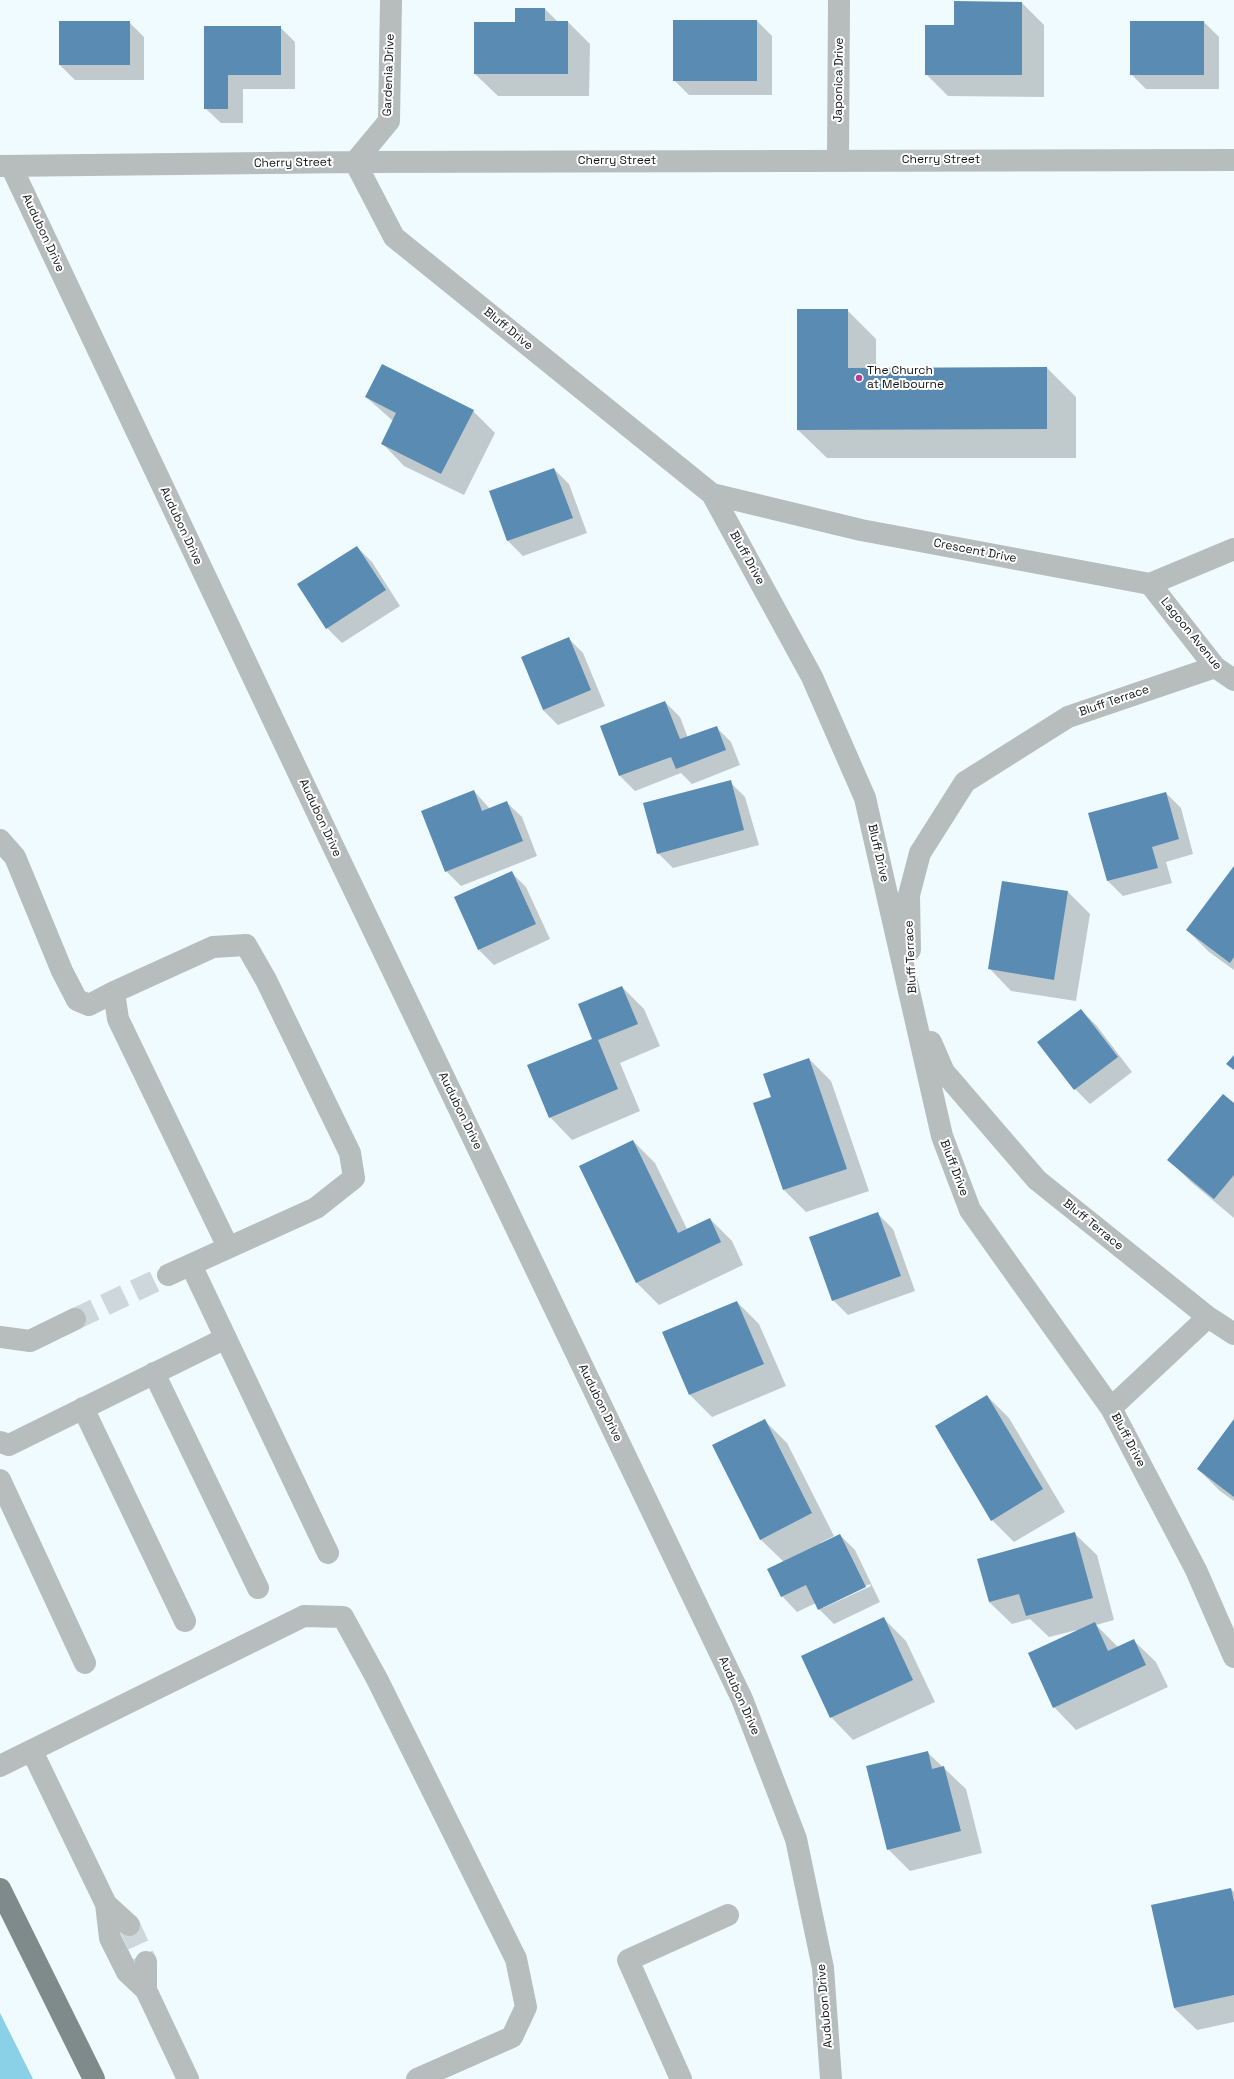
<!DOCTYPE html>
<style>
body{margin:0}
canvas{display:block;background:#f0fbff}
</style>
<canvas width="1234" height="2079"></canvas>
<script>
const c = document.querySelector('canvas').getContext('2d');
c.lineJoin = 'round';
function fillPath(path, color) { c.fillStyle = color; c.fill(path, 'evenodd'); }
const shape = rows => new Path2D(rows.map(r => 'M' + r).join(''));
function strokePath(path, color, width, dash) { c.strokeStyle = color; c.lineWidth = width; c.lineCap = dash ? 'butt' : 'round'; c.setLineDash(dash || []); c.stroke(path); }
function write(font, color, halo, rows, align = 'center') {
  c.font = font + ' "Space Grotesk",sans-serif'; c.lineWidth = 4; c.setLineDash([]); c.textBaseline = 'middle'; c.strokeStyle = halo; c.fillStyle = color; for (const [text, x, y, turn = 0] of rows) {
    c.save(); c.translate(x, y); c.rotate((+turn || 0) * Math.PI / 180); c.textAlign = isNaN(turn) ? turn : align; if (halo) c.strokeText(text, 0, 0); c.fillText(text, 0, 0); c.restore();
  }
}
fillPath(shape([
 [0,2013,33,2079,0,2079]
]), '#8ad1e8');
fillPath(shape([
 [1022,3,1044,25,1044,97,948,96,926,74,955,26],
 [545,9,558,22,568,22,590,44,589,96,498,96,475,74,516,23],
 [757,21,772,36,772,95,689,95,674,80],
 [129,22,144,37,144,80,75,80,60,65],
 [1204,22,1219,37,1219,89,1146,89,1131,74],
 [205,27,280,27,295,42,295,89,243,89,243,123,221,123,205,108],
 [847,310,876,339,876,368,1047,368,1076,397,1076,458,827,458,798,430],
 [366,397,473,411,495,433,464,495,404,466,382,443,393,421],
 [554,469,569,484,587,533,523,556,508,541,491,491],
 [357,547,372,562,400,606,342,643,327,628],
 [568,638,583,653,605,706,558,725,543,710],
 [665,702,680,717,688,738,716,727,731,742,740,765,692,784,681,773,635,791,620,776,601,727],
 [730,782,745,797,759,845,673,868,658,853],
 [474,791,490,809,506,802,522,817,537,856,461,886,446,871],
 [1166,793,1181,808,1193,854,1166,862,1172,883,1123,896,1108,881],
 [1234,867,1234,970,1209,952,1187,930],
 [511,872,526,887,550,939,494,965,479,950],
 [1003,882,1068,892,1090,914,1076,1001,1011,991,989,968],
 [622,987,644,1009,660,1046,620,1063,640,1111,572,1140,550,1117],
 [1081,1010,1096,1025,1132,1072,1090,1104,1075,1089],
 [809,1059,831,1081,869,1191,806,1212,784,1190,754,1104,772,1098],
 [1234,1104,1234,1218,1191,1182,1168,1159],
 [633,1141,655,1163,687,1229,710,1219,732,1241,743,1265,659,1305,637,1283,580,1166],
 [878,1214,893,1229,915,1291,848,1315,833,1300],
 [737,1302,759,1324,786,1386,712,1417,690,1395],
 [987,1396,1009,1418,1065,1512,1014,1542,992,1520],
 [765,1421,787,1443,834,1536,820,1543,821,1544,840,1535,855,1550,880,1602,834,1624,819,1609,816,1603,797,1612,782,1596,784,1562,760,1539],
 [870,1584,871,1586,823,1608,823,1606],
 [1234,1421,1234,1501,1220,1491,1198,1469],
 [1074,1533,1097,1555,1114,1620,1096,1625,1118,1647,1133,1640,1156,1662,1168,1687,1076,1730,1054,1707,1077,1630,1049,1637,1030,1619,1012,1624,989,1602],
 [884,1619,906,1641,935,1702,853,1740,831,1717],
 [927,1752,966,1789,982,1853,910,1871,888,1849],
 [1231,1889,1234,1892,1234,2022,1197,2030,1174,2008]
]), '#0003');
fillPath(shape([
 [954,1,1022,2,1022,75,925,75,925,25,954,25],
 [515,8,545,8,545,21,568,21,568,74,474,74,474,22,515,22],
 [673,20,757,20,757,81,673,81],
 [59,21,130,21,130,65,59,65],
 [1130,21,1204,21,1204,75,1130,75],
 [204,26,281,26,281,75,228,75,228,109,204,109],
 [797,309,848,309,848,368,1047,367,1047,429,797,430],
 [382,364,474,410,441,474,381,444,396,413,365,397],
 [554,468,573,518,507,541,489,491],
 [357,546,386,590,326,629,297,584],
 [569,637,591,690,543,710,521,657],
 [665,701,680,739,717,726,726,750,676,769,671,757,619,776,600,726],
 [731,780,744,830,657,854,643,803],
 [474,790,482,811,507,801,523,841,445,872,421,811],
 [1166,792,1179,839,1152,847,1158,868,1107,881,1088,813],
 [1234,866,1234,957,1230,963,1186,930],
 [512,871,536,924,478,950,454,897],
 [1002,881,1068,891,1054,980,988,969],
 [622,986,638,1024,598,1040,618,1089,549,1118,527,1065,592,1039,578,1004],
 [1081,1009,1118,1057,1074,1090,1037,1042],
 [1234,1055,1234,1070,1226,1064],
 [809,1058,847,1169,783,1190,753,1103,771,1097,763,1074],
 [1223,1094,1234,1103,1234,1175,1214,1199,1167,1160],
 [633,1140,678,1233,710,1218,721,1242,636,1283,579,1166],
 [878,1212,901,1276,832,1301,809,1237],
 [737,1301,764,1364,689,1395,662,1332],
 [987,1395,1043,1489,991,1521,935,1426],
 [765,1419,812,1513,760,1540,712,1445],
 [1234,1419,1234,1497,1197,1469],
 [1075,1532,1093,1598,1026,1616,1019,1594,989,1602,977,1559],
 [840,1534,866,1587,818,1610,806,1585,781,1597,767,1569],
 [884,1617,913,1680,830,1718,801,1656],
 [1095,1622,1108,1651,1134,1639,1146,1665,1053,1708,1028,1653],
 [928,1751,932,1769,944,1766,961,1831,887,1850,866,1766],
 [1231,1888,1234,1902,1234,1995,1174,2008,1151,1905]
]), '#598bb3');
strokePath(shape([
 [75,1319,168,1275],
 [129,1925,146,1962]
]), '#ced8dc', 22, [22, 11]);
strokePath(shape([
 [838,160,839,0],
 [355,162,394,237,712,494,812,677,865,798,942,1136,970,1210,1111,1408,1196,1570,1234,1657],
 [355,162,389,121,391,0],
 [0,166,355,162,1234,160],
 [11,166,333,846,742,1699,796,1839,823,1968,831,2079],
 [712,494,861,530,1150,584,1234,549],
 [1150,584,1215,667,1234,680],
 [0,840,15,857,62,971,77,1000,89,1005,114,992],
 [910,950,909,895,920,853,965,782,1068,717,1215,667],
 [931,1042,944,1072,1037,1180,1208,1317,1234,1334],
 [191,1265,328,1553],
 [168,1275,316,1208,354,1178,350,1153,266,980,246,945,213,947,114,992,118,1019,228,1247],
 [0,1337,30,1341,75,1319],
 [154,1373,258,1588],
 [83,1408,185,1621],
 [1111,1408,1208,1317],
 [0,1442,9,1445,226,1338],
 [0,1480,85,1663],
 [32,1751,106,1904,110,1938,127,1972,146,1990,188,2079],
 [0,1766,304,1616,343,1617,377,1679,516,1959,526,2007,512,2037,417,2079],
 [106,1904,129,1925],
 [146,1962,146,1990],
 [681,2079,628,1960,728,1915]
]), '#b7bdbd', 22);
strokePath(shape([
 [0,1889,94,2079]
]), '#7f8b8b', 22);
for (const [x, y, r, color] of [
 [859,378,4,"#b73f93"]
]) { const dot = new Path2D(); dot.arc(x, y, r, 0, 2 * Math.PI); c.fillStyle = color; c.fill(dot); strokePath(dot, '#fff', 1.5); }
write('12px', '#0f1315', '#fff', [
 ["Gardenia Drive",389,75,-88],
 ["Japonica Drive",839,80,-89],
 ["Cherry Street",941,160],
 ["Cherry Street",617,161],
 ["Cherry Street",293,163,-1],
 ["Audubon Drive",43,233,65],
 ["Bluff Drive",508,329,39],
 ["Audubon Drive",181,526,65],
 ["Crescent Drive",975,551,11],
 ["Bluff Drive",747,558,61],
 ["Lagoon Avenue",1191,634,51],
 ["Bluff Terrace",1114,701,-19],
 ["Audubon Drive",320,818,65],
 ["Bluff Drive",878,853,77],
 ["Bluff Terrace",911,957,-93],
 ["Audubon Drive",460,1111,64],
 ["Bluff Drive",954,1168,69],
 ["Bluff Terrace",1093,1225,39],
 ["Audubon Drive",600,1403,64],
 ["Bluff Drive",1128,1440,62],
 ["Audubon Drive",739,1696,66],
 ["Audubon Drive",825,2006,-95]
]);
write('12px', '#0f1315', '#fff', [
 ["The Church",867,371],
 ["at Melbourne",867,385]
], 'left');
</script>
